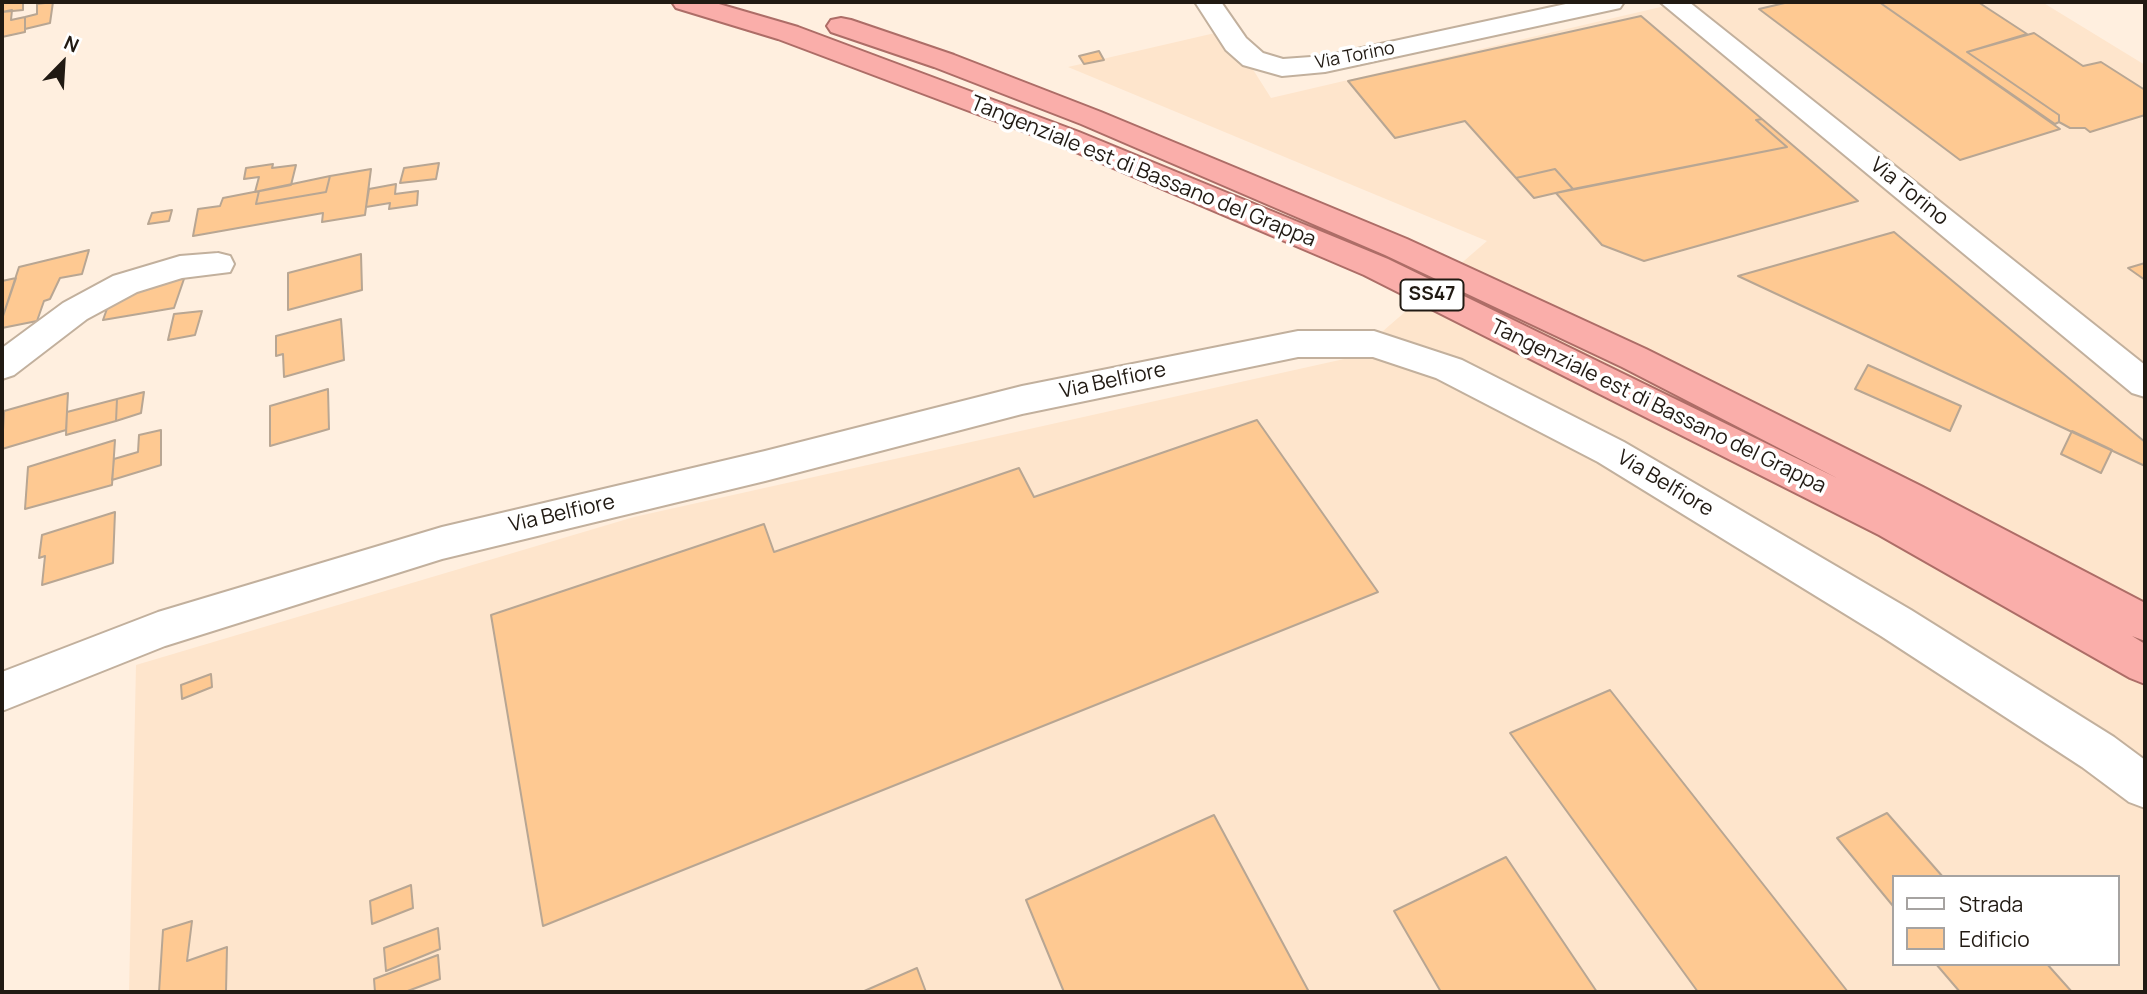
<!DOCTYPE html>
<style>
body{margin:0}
#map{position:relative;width:2147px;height:994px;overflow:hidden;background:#ffefdf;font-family:Manrope,sans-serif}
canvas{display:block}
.frame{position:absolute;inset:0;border:4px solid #211a13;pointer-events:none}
.legend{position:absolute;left:1892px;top:875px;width:228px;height:91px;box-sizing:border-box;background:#fff;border:2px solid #a6a3a1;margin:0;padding:9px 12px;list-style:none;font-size:21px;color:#211a13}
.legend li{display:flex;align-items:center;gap:14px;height:35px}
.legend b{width:35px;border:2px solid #a6a3a1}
.north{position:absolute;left:28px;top:28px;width:70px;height:70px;-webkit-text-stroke:5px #fff;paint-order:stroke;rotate:24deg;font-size:19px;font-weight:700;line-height:28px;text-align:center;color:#211a13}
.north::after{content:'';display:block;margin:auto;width:24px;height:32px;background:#211a13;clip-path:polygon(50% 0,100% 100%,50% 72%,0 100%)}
</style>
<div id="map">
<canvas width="2147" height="994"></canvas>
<div class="frame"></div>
<ul class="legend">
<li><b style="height:9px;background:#fff"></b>Strada</li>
<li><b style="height:19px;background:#fec992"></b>Edificio</li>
</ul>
<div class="north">N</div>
</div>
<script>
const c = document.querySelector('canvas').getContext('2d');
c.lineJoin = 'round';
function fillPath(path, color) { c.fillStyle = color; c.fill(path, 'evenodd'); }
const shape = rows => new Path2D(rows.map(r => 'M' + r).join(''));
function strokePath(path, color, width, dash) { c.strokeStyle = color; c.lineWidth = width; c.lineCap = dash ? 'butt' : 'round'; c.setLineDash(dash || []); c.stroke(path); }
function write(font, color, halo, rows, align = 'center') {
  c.font = font + ' Manrope,sans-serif'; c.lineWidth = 7; c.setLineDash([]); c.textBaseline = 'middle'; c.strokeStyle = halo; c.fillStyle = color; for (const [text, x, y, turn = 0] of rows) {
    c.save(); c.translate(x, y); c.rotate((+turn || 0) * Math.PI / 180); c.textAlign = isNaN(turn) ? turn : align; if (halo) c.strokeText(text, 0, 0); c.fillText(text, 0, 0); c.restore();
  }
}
fillPath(shape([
 [1682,2,2042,2,2145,65,2145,992,129,992,136,665,634,517,1353,357,1487,241,1068,67,1228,30,1271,98],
 [1893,877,2117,877,2117,964,1893,964]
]), '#fee5cc');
const building = shape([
 [2,2,23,2,23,10,2,12,2,2],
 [53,2,50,23,25,29,25,17,37,14,37,4,53,2],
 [1789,2,1879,2,2060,129,1960,160,1759,9,1789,2],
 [1879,2,1978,2,2027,34,1967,52,2059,115,2059,122,2055,124,1879,2],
 [12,10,11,20,25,17,25,32,2,37,2,12,12,10],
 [1641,16,1762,119,1756,120,1787,147,1573,189,1555,169,1516,178,1465,121,1395,138,1348,81,1641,16],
 [2034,33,2083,66,2101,62,2145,90,2145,115,2090,132,2085,128,2070,128,2059,122,2059,115,1967,52,2034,33],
 [1099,51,1104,60,1084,64,1079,56,1099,51],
 [1762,119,1858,201,1644,261,1602,245,1556,193,1787,147,1756,120,1762,119],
 [439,163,436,179,400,183,404,168,439,163],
 [273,164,272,168,296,165,291,185,255,192,259,177,244,179,246,168,273,164],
 [371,169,365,215,322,222,323,213,193,236,198,209,220,206,223,198,259,191,256,204,326,192,330,176,371,169],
 [1555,169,1573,189,1534,198,1516,178,1555,169],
 [330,176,326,192,256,204,259,191,330,176],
 [396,184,395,194,418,191,417,205,389,209,390,203,366,207,369,189,396,184],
 [172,210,169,221,148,224,152,213,172,210],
 [1894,232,2145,442,2145,466,1738,276,1894,232],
 [89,250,82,274,60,278,50,299,44,301,37,321,2,328,2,319,19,267,89,250],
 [361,254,362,290,288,310,288,273,361,254],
 [2145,263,2145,280,2128,268,2145,263],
 [185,276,174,308,103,320,109,303,141,282,185,276],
 [16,278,2,319,2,281,16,278],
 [202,311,195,335,168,340,174,314,202,311],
 [341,319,344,360,284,377,283,354,276,356,276,336,341,319],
 [1868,365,1961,406,1950,431,1855,389,1868,365],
 [328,389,329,429,270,446,270,406,328,389],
 [144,392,141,413,116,421,117,399,144,392],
 [68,393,66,430,2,449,4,411,68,393],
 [117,399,116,421,66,435,67,412,117,399],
 [1257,420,1378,592,543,926,491,615,764,524,774,552,1019,468,1034,497,1257,420],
 [161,430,161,465,112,480,114,459,138,452,139,435,161,430],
 [2072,431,2112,450,2101,473,2061,454,2072,431],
 [115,440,112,485,25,509,28,467,115,440],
 [115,512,113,563,42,585,45,556,39,558,42,535,115,512],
 [211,674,212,687,182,699,181,685,211,674],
 [1610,690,1848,992,1698,992,1510,733,1610,690],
 [1887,813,1943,877,1893,877,1893,906,1837,838,1887,813],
 [1214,815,1309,992,1064,992,1026,900,1214,815],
 [1506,857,1597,992,1441,992,1394,911,1506,857],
 [411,885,413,908,372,924,370,901,411,885],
 [192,921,187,961,227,947,226,992,159,992,163,930,192,921],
 [438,928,440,949,386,971,384,948,438,928],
 [438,955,440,979,405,992,375,992,374,979,438,955],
 [1936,964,2047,964,2072,992,1960,992,1936,964],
 [917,968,926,992,862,992,917,968]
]);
fillPath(building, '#fec992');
strokePath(building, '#b8a693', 2);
const minor = shape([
 [1195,2,1221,2,1246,38,1263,53,1283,59,1325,56,1575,2,1624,2,1620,8,1611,10,1325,72,1282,76,1243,65,1226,50,1195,2],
 [1660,2,1689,2,2145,365,2145,397,2132,393,1660,2],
 [218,253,230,256,234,264,230,272,182,278,137,292,87,319,14,375,2,379,2,348,63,303,113,276,180,256,218,253],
 [1298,331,1374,331,1462,360,1624,442,1911,610,2114,737,2145,760,2145,808,2129,802,2082,767,1881,636,1598,462,1436,378,1373,357,1298,357,1022,414,765,481,442,559,165,646,2,711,2,672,158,612,442,527,765,451,1022,386,1298,331]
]);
const trunk = shape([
 [672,2,712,2,798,27,1079,132,1388,259,1837,478,1622,367,1385,255,1081,124,934,67,831,32,827,26,831,20,841,18,851,20,954,55,1101,112,1407,239,1646,349,1923,487,2145,603,2145,641,2132,636,2145,644,2145,684,2130,678,1879,535,1364,275,1057,144,778,39,676,8,672,2]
]);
strokePath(minor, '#c2b09d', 4);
strokePath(trunk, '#ad6d67', 4);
fillPath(minor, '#fff');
fillPath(trunk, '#faaeaa');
write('18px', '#211a13', '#fff', [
 ["Via Torino",1355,56,-11]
]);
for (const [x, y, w] of [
 [1432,295,63]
]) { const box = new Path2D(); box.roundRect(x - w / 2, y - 15.5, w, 31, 5); c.fillStyle = '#fff'; c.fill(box); strokePath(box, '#211a13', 2); }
write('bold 19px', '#211a13', null, [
 ["SS47",1432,295]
]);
write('21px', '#211a13', '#fff', [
 ["Tangenziale est di Bassano del Grappa",1143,172,22],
 ["Via Torino",1909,192,39],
 ["Via Belfiore",1113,381,-12],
 ["Tangenziale est di Bassano del Grappa",1658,407,26],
 ["Via Belfiore",1665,484,31],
 ["Via Belfiore",562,514,-13]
]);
</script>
